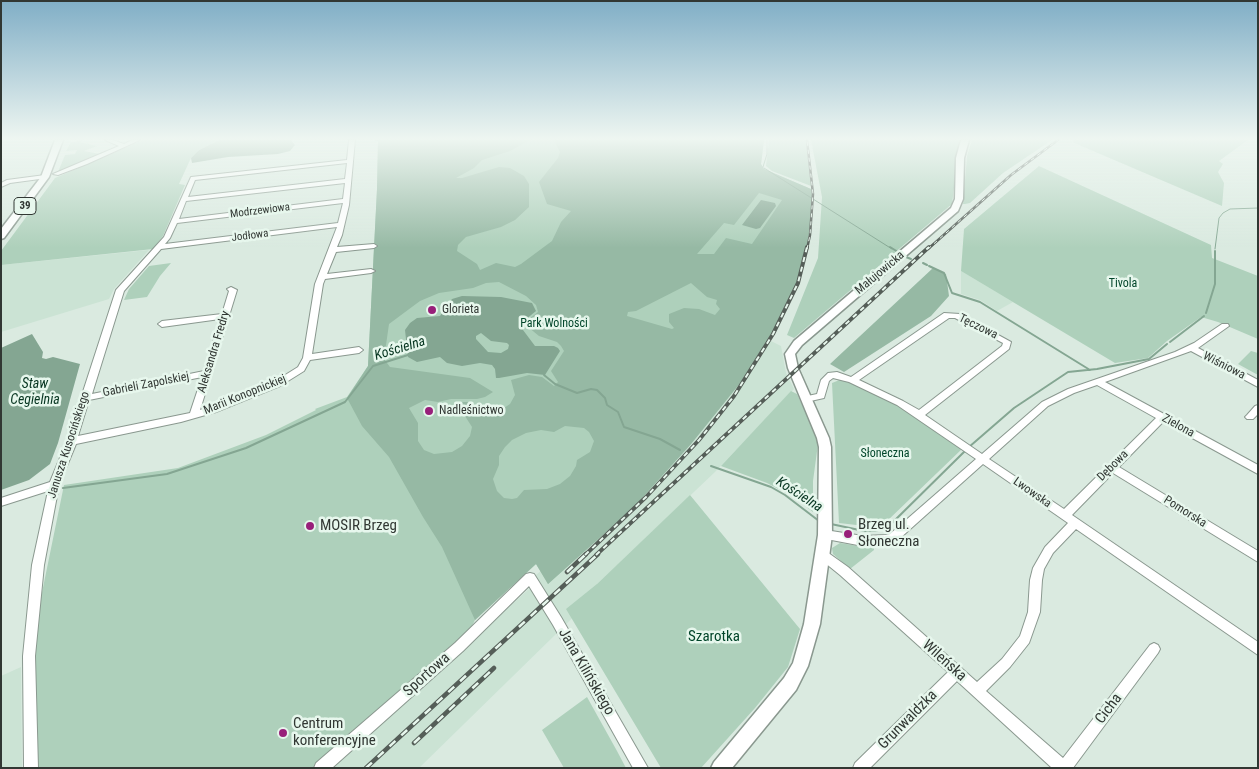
<!DOCTYPE html>
<meta charset="utf-8">
<style>
body{margin:0}
#map{position:relative;width:1259px;height:769px;overflow:hidden;background:#daeae0;font-family:"Roboto Condensed",sans-serif}
canvas{display:block}
.frame{position:absolute;inset:0;border:2px solid #313733;pointer-events:none}
</style>
<div id="map">
<canvas width="1259" height="769"></canvas>
<div class="frame"></div>
</div>
<script>
const c = document.querySelector('canvas').getContext('2d');
c.lineJoin = 'round';
function fillPath(path, color) { c.fillStyle = color; c.fill(path, 'evenodd'); }
const shape = rows => new Path2D(rows.map(r => 'M' + r).join(''));
function strokePath(path, color, width, dash) { c.strokeStyle = color; c.lineWidth = width; c.lineCap = dash ? 'butt' : 'round'; c.setLineDash(dash || []); c.stroke(path); }
function write(font, color, halo, rows, align = 'center') {
  c.font = font + ' "Roboto Condensed",sans-serif'; c.lineWidth = 5; c.setLineDash([]); c.textBaseline = 'middle'; c.strokeStyle = halo; c.fillStyle = color; for (const [text, x, y, turn = 0] of rows) {
    c.save(); c.translate(x, y); c.rotate((+turn || 0) * Math.PI / 180); c.textAlign = isNaN(turn) ? turn : align; if (halo) c.strokeText(text, 0, 0); c.fillText(text, 0, 0); c.restore();
  }
}
fillPath(shape([
 [149,250,114,289,109,299,1,332,1,265],
 [961,271,1013,302,997,311,980,300,961,294],
 [761,336,781,346,786,373,794,389,715,472,597,584,601,590,419,768,328,768,538,581,536,575,624,498],
 [21,667,22,768,1,768,1,676]
]), '#cbe3d4');
fillPath(shape([
 [83,140,80,142,97,146,84,151,100,154,58,172,65,155,75,154,77,150,66,151,71,142],
 [143,140,219,140,199,150,191,158,179,184,185,185,163,236,153,249,1,265,1,251,55,178],
 [374,140,764,140,761,164,764,169,811,189,813,201,811,222,805,257,797,284,782,317,741,382,691,444,633,508,548,584,536,564,475,620,469,632,321,768,31,768,29,656,64,485,178,468,266,435,316,410,315,409,347,397,368,366,377,189,378,141],
 [769,140,806,140,811,186,772,171,766,166],
 [811,140,960,140,952,204,794,338,787,335,818,258,822,197],
 [972,140,1052,140,1003,173,970,203,965,204,963,204,967,156],
 [1075,140,1248,140,1219,161,1223,164,1218,172,1224,183,1222,206,1072,142],
 [1039,166,1211,245,1212,258,1258,276,1258,339,1218,322,1201,317,1167,341,1148,358,1115,363,961,271,964,229],
 [171,263,160,276,147,297,124,300,129,289,149,266],
 [1251,351,1258,353,1258,375,1238,364],
 [842,379,891,400,963,448,885,523,874,527,839,523,832,383],
 [791,391,797,394,815,433,818,444,813,481,813,512,792,496,767,483,721,466],
 [690,495,800,629,788,667,755,708,701,768,661,768,566,609,597,584],
 [840,543,858,546,874,545,874,550,850,569,833,554,832,548],
 [587,697,617,751,626,768,564,768,542,730]
]), '#aed0bb');
fillPath(shape([
 [374,140,530,140,510,151,482,160,474,168,456,178,462,178,499,167,510,168,524,176,529,184,529,207,515,220,501,227,466,237,458,245,457,251,477,264,480,270,496,263,515,267,521,264,552,241,561,222,571,211,547,204,539,182,558,158,560,152,554,140,764,140,761,164,764,169,811,189,813,201,811,222,805,257,797,284,782,317,741,382,691,444,633,508,548,584,536,564,475,620,442,547,423,517,389,457,362,426,347,398,368,366,377,189,378,141],
 [759,193,782,200,752,244,726,238,714,254,697,254,724,223,734,225],
 [499,282,526,296,536,305,538,312,529,319,528,327,539,336,557,342,561,346,564,351,551,371,558,382,554,386,542,377,529,375,511,380,515,395,510,404,498,412,475,406,470,402,456,402,472,427,470,436,462,446,452,452,434,454,424,450,418,441,418,423,409,408,425,400,438,402,451,399,477,399,485,397,493,392,470,378,390,367,384,359,389,324,420,301,439,293,473,288,486,283],
 [691,283,707,297,717,300,716,304,720,309,715,315,699,309,684,308,669,314,669,322,674,328,672,329,627,316,628,312,636,311],
 [565,426,584,428,589,432,594,441,590,452,577,460,576,466,570,476,560,484,547,489,524,490,517,498,512,499,504,498,497,491,493,479,499,465,499,456,505,447,512,440,526,433,541,430,554,432],
 [933,268,946,274,949,296,931,316,844,372,830,364]
]), '#96b9a4');
fillPath(shape([
 [219,140,291,140,295,145,290,151,278,154,228,157,192,163,191,158,199,150],
 [761,200,775,203,776,206,760,228,756,229,742,225],
 [462,296,501,297,532,303,536,311,520,324,523,330,535,346,554,346,558,348,560,351,545,375,527,373,499,378,496,378,495,369,492,365,480,363,462,366,447,363,440,357,417,362,408,357,405,330,410,323,417,318,440,316,452,299],
 [481,333,491,341,507,343,509,345,508,349,501,353,488,352,476,339,476,336],
 [32,334,43,352,42,358,46,359,53,357,80,364,58,443,50,464,29,480,1,490,1,348]
]), '#84a692');
strokePath(shape([
 [763,167,767,154,767,140],
 [764,168,892,249],
 [1215,249,1219,218,1223,213,1230,209,1258,208]
]), '#84a692', 1);
strokePath(shape([
 [890,247,898,252],
 [906,257,911,259],
 [923,263,927,265],
 [929,266,944,273,952,293,980,302,1090,370],
 [1206,313,1215,284,1215,251],
 [1170,342,1204,316],
 [544,375,555,384,577,393,591,389,597,390,605,398,607,405,618,412,624,427,660,439,680,450],
 [969,447,1014,408,1068,372,1097,369,1149,359,1167,344],
 [711,466,771,487,785,495,819,521],
 [63,488,167,474,246,448,345,402,373,366,408,355],
 [831,524,864,531,875,531,889,526,966,450]
]), '#84a692', 2);
const street = shape([
 [105,140,113,140,124,144,132,140,140,140,87,164,58,175,53,174,119,146,105,140],
 [349,140,355,140,349,205,342,235,337,247,374,244,377,246,374,248,336,252,327,274,371,269,375,271,371,273,325,279,323,284,312,354,359,347,363,350,359,353,310,360,304,371,280,386,216,412,181,422,76,444,59,485,44,565,35,656,38,768,24,768,23,656,32,565,48,491,1,506,1,498,50,482,67,441,116,290,164,237,191,177,347,160,349,140],
 [347,163,345,179,188,197,195,180,347,163],
 [345,183,343,199,179,219,186,201,345,183],
 [343,203,338,223,165,244,170,238,177,223,343,203],
 [337,227,315,284,303,358,298,367,274,382,200,410,237,290,231,287,227,289,229,291,222,314,162,321,158,324,162,327,220,319,204,371,92,394,124,291,161,249,337,227],
 [202,377,190,413,78,436,89,400,202,377],
 [45,175,48,177,47,178,10,183,1,187,1,183,7,180,45,175],
 [944,313,960,314,1011,342,1009,349,925,415,982,454,1042,402,1068,389,1175,352,1194,343,1222,324,1228,324,1229,326,1198,348,1258,380,1258,387,1191,351,1105,382,1258,465,1258,474,1163,422,1119,467,1258,551,1258,562,1113,473,1072,515,1258,642,1258,655,1076,529,1053,553,1044,569,1042,580,1040,612,1029,643,1010,667,986,691,1063,758,1150,645,1154,643,1158,645,1160,649,1158,653,1073,768,1052,768,957,681,870,768,853,768,855,763,948,672,840,575,819,558,818,555,819,552,823,550,827,552,848,567,977,682,1002,659,1020,636,1028,612,1030,580,1033,568,1045,547,1068,523,983,464,898,540,886,545,863,546,821,538,820,535,821,532,825,530,863,536,886,535,890,534,976,459,897,405,849,382,833,378,829,381,824,398,806,402,802,399,803,397,817,394,821,380,828,373,837,372,851,377,944,313],
 [949,318,955,318,1003,343,1002,346,919,410,903,401,859,380,949,318],
 [1097,385,1156,418,1064,509,989,459,1048,406,1074,393,1097,385],
 [1258,405,1258,414,1253,419,1247,419,1245,417,1247,415,1255,406,1258,405],
 [530,573,534,574,561,617,648,768,633,768,553,625,529,586,463,651,332,768,314,768,316,763,455,643,526,574,530,573]
]);
const secondary = shape([
 [961,140,969,140,964,158,963,199,958,211,802,345,795,354,798,368,829,438,831,447,832,535,820,624,808,666,796,690,732,768,711,768,714,762,784,678,793,663,804,624,818,535,819,447,817,438,788,368,785,354,794,341,951,208,955,199,956,158,961,140]
]);
const primary = shape([
 [55,140,63,140,49,177,4,238,1,239,1,229,41,177,55,140]
]);
strokePath(street, '#8a988f', 2);
strokePath(secondary, '#8a988f', 3);
strokePath(primary, '#8a988f', 3);
fillPath(street, '#fff');
fillPath(secondary, '#fff');
fillPath(primary, '#fff');
const railFar2 = shape([
 [807,249,810,235,813,194,807,140],
 [928,249,1011,175,1058,140]
]);
const railFar1 = shape([
 [585,555,646,497,699,440,734,396,773,334,798,283,807,247],
 [596,555,929,247]
]);
const rail = shape([
 [567,572,586,554],
 [414,743,494,668],
 [366,768,598,554]
]);
strokePath(railFar2, '#555e58', 2.5);
strokePath(railFar1, '#555e58', 4);
strokePath(rail, '#555e58', 4.5);
strokePath(railFar2, '#e7f7ed', 1, [4]);
strokePath(railFar1, '#e7f7ed', 2, [5]);
strokePath(rail, '#e7f7ed', 2.5, [8]);
const sky = c.createLinearGradient(0, 0, 0, 248);
sky.addColorStop(0, '#80aec6');
sky.addColorStop(0.56, '#eef6f1');
sky.addColorStop(1, '#eef6f100');
c.fillStyle = sky;
c.fillRect(0, 0, 1259, 248);
for (const [x, y, r, color] of [
 [432,310,5,"#98207a"],
 [429,411,5,"#98207a"],
 [310,526,5,"#98207a"],
 [848,534,5,"#98207a"],
 [283,733,5,"#98207a"]
]) { const dot = new Path2D(); dot.arc(x, y, r, 0, 2 * Math.PI); c.fillStyle = color; c.fill(dot); strokePath(dot, '#e7f7ed', 2); }
for (const [x, y, w] of [
 [25,206,22]
]) { const box = new Path2D(); box.roundRect(x - w / 2, y - 8.5, w, 17, 4); c.fillStyle = '#e7f7ed'; c.fill(box); strokePath(box, '#313733', 1); }
write('bold 11px', '#313733', null, [
 ["39",25,206]
]);
write('11px', '#313733', '#e7f7ed', [
 ["Modrzewiowa",260,211,-7],
 ["Jodłowa",250,236,-7]
]);
write('12px', '#313733', '#e7f7ed', [
 ["Małujowicka",880,273,-40],
 ["Tęczowa",978,327,26],
 ["Aleksandra Fredry",214,352,-73],
 ["Wiśniowa",1224,366,27],
 ["Gabrieli Zapolskiej",146,385,-11],
 ["Marii Konopnickiej",245,395,-22],
 ["Zielona",1178,426,29],
 ["Janusza Kusocińskiego",69,445,-72],
 ["Dębowa",1113,466,-45],
 ["Lwowska",1032,493,35],
 ["Pomorska",1185,512,32]
]);
write('12px', '#014529', '#e7f7ed', [
 ["Tivola",1123,284],
 ["Park Wolności",554,324],
 ["Słoneczna",885,454]
]);
write('12px', '#313733', '#e7f7ed', [
 ["Glorieta",442,310],
 ["Nadleśnictwo",439,411]
], 'left');
write('italic 14px', '#05341f', '#e7f7ed', [
 ["Kościelna",400,349,-17],
 ["Staw",35,384],
 ["Cegielnia",35,400],
 ["Kościelna",799,495,33]
]);
write('15px', '#313733', '#e7f7ed', [
 ["Brzeg ul.",858,525],
 ["Słoneczna",858,542],
 ["MOSIR Brzeg",320,526],
 ["Centrum",293,724],
 ["konferencyjne",293,741]
], 'left');
write('15px', '#014529', '#e7f7ed', [
 ["Szarotka",714,637]
]);
write('15px', '#313733', '#e7f7ed', [
 ["Wileńska",944,661,42],
 ["Jana Kilińskiego",586,672,60],
 ["Sportowa",427,675,-42],
 ["Cicha",1109,709,-53],
 ["Grunwaldzka",908,720,-45]
]);
</script>
